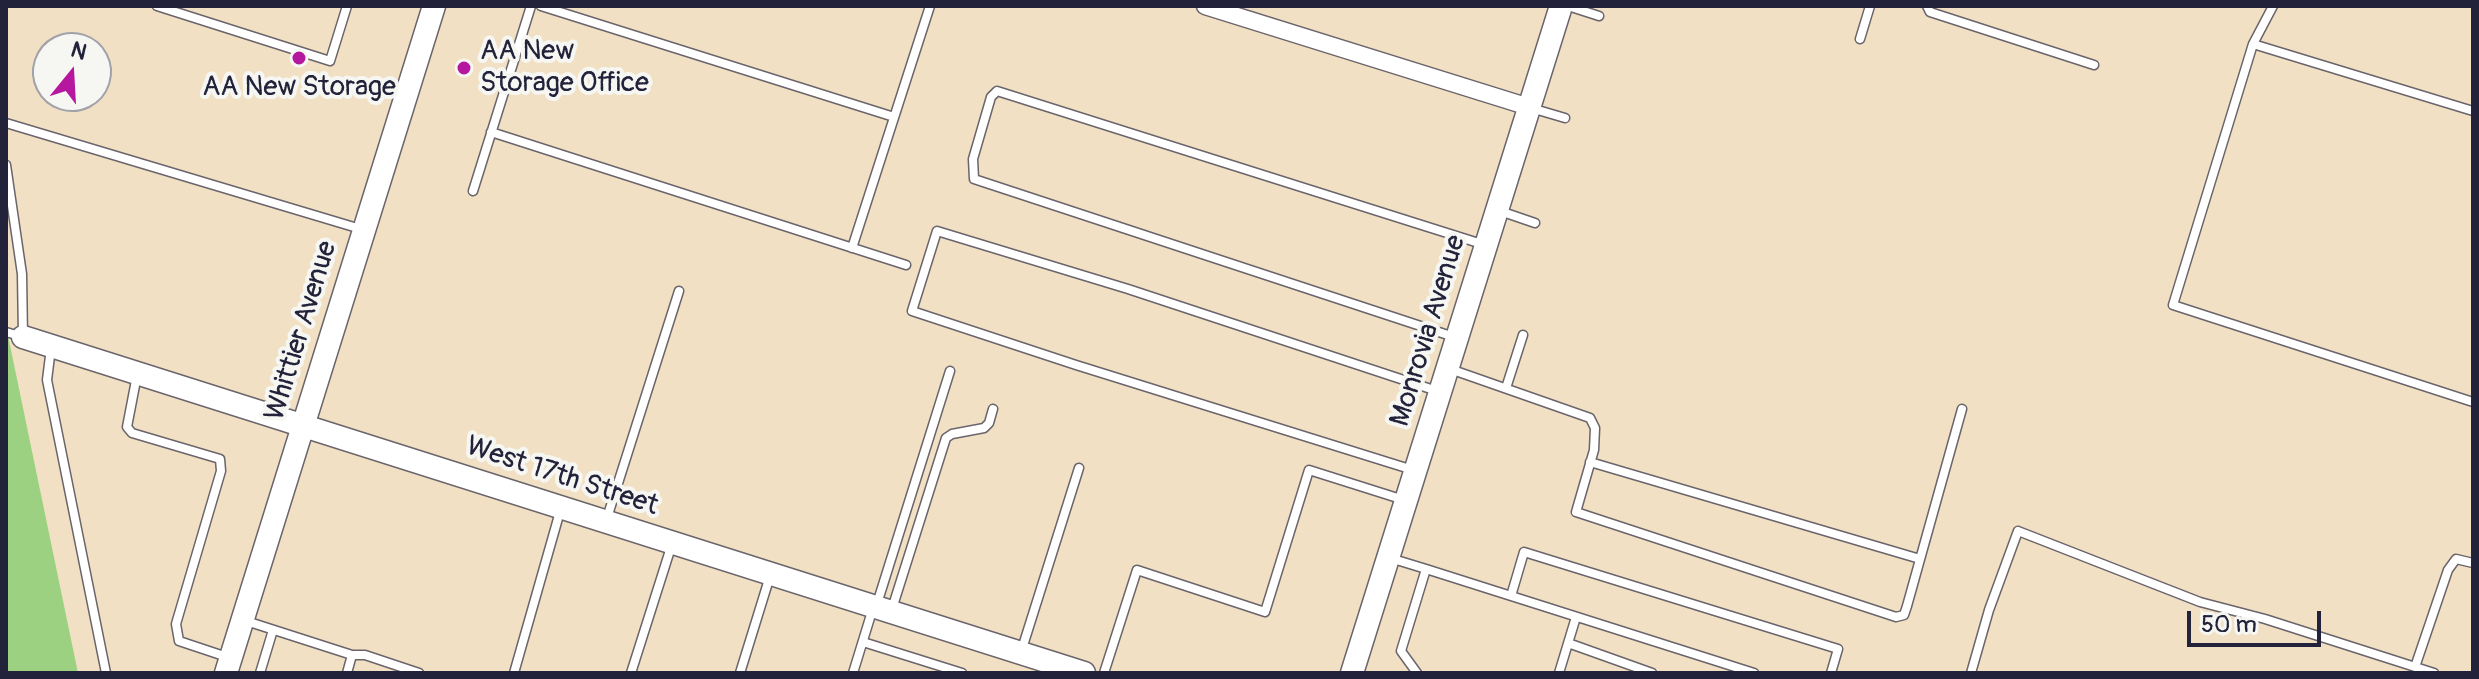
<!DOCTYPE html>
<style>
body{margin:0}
#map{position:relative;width:2479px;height:679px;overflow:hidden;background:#f1e0c3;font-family:Pangolin,sans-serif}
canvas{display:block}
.frame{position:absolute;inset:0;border:8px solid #22223b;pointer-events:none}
.north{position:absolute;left:32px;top:32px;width:80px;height:80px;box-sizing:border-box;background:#f6f6f2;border:2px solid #a1a1a9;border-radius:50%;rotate:18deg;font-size:22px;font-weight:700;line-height:32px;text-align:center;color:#22223b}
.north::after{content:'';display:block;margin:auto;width:28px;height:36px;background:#b5179e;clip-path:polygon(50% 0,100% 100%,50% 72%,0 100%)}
.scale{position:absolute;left:2187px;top:611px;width:134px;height:36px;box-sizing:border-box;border:4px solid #22223b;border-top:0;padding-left:10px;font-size:24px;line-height:28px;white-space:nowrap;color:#22223b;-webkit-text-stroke:6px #f6f6f2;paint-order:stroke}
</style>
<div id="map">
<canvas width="2479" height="679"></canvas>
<div class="frame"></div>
<div class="north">N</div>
<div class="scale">50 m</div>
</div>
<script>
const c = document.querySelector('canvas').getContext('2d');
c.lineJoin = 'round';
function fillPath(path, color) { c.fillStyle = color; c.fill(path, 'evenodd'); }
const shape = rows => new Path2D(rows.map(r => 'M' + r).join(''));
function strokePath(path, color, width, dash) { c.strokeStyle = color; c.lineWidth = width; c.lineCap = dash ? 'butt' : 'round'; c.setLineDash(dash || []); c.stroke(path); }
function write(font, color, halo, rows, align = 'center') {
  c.font = font + ' Pangolin,sans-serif'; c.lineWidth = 8; c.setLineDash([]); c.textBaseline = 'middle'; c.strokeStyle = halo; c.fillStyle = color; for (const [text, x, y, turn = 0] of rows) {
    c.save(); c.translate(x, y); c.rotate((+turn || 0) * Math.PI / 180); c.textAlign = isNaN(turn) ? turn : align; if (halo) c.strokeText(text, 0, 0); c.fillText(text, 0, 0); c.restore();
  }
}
fillPath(shape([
 [6,326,78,673,6,673]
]), '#9cd181');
const service = shape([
 [157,6,330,61,347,6],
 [541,6,894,117],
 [1568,6,1599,16],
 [1927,6,1930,12,2094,65],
 [2273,6,2253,44,2173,305,2473,402],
 [1860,39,1870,6],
 [2253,44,2473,111],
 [1531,108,1565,118],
 [6,123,364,230],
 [491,132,906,265],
 [6,165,22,274,23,337,6,332],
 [473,191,531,6],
 [1497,210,1535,223],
 [852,248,930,6],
 [1454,337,974,179,973,159,991,97,997,91,1485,245],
 [51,348,47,380,106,673],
 [1450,369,1590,418,1595,428,1594,450,1576,512,1896,617,1904,615,1907,606,1962,409],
 [137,375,127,427,132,433,220,459,221,471,176,624,179,641,230,658],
 [1506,388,1523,335],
 [1590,462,1920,559],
 [1413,470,1076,365,912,311,937,231,1128,289,1437,391],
 [606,521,679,291],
 [1390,558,1426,569,1401,651,1417,673],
 [1426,569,1754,673],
 [1511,596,1524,552,1838,649,1831,673],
 [876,607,950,371],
 [891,612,946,438,952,434,984,428,989,423,993,409],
 [243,620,352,655,365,655,419,673],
 [863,642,962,673],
 [1568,643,1652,673],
 [1021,652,1079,468],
 [2415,667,2448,570,2456,559,2473,563],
 [260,673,273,630],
 [347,673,352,655],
 [514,673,561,508],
 [631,673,672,544],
 [740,673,770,576],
 [853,673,873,608],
 [1104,673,1137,570,1265,612,1309,470,1404,500],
 [1559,673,1576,617],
 [1971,673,1989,610,2018,531,2200,602,2265,619,2434,673]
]);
const minor = shape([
 [1205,6,1529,107]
]);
const tertiary = shape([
 [23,337,1084,673],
 [226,673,434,6],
 [1352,673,1561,6]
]);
strokePath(service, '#6a646b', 11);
strokePath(minor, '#6a646b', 19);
strokePath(tertiary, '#6a646b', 25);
strokePath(service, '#fff', 8);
strokePath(minor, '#fff', 16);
strokePath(tertiary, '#fff', 22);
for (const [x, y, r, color] of [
 [299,58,8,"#b5179e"],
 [464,68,8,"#b5179e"]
]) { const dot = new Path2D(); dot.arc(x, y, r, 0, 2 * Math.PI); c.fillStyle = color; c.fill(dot); strokePath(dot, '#f6f6f2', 3); }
write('28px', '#22223b', '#f6f6f2', [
 ["AA New",480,52],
 ["Storage Office",480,84],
 ["AA New Storage",299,88,"center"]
], 'left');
write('28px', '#22223b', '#f6f6f2', [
 ["Whittier Avenue",302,331,-73],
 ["Monrovia Avenue",1429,331,-73],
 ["West 17th Street",562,477,18]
]);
</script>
